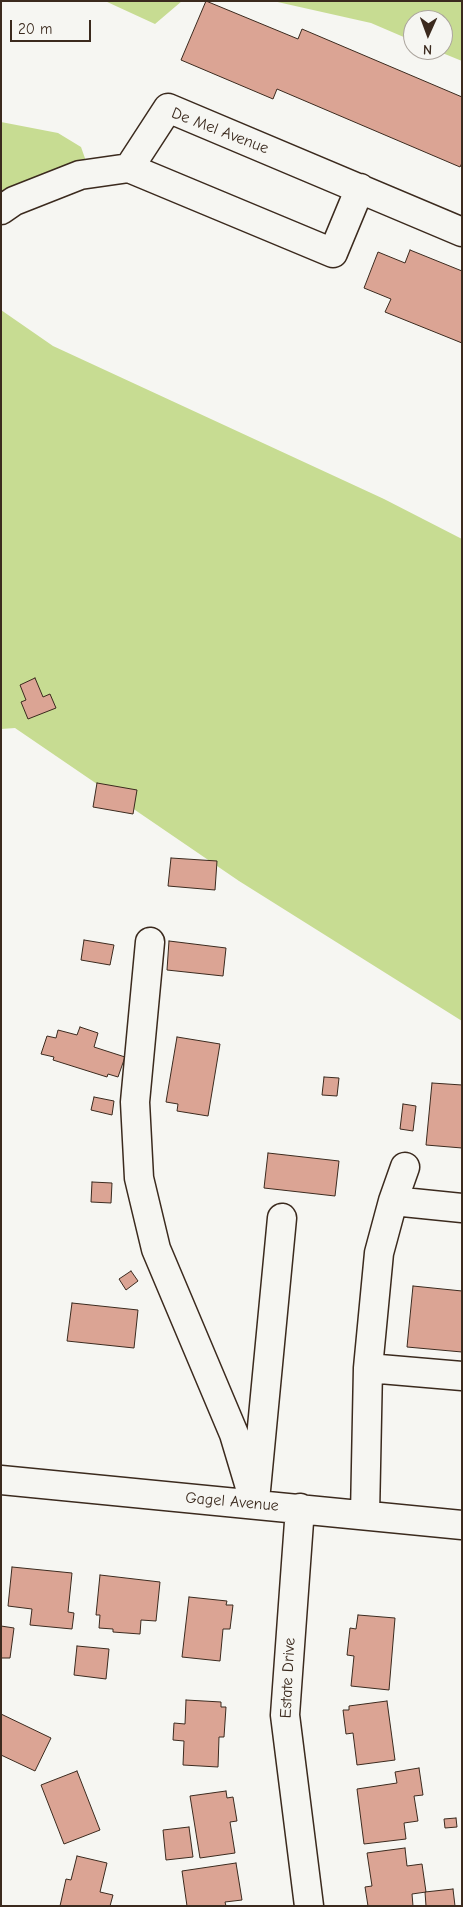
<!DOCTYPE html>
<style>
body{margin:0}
#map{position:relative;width:463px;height:1907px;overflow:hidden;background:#f6f6f2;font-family:"Comic Neue",sans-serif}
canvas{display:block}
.frame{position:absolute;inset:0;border:2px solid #3b2a1e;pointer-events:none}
.north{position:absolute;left:403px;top:10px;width:50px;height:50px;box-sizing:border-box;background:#f6f6f2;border:1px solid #aba49d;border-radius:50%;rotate:182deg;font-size:14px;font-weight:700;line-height:20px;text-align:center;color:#3b2a1e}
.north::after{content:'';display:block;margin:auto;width:18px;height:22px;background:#3b2a1e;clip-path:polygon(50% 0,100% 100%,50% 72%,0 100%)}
.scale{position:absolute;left:10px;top:20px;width:81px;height:22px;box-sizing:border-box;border:2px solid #3b2a1e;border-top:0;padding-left:6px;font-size:15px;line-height:18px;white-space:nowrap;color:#3b2a1e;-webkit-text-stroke:4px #f6f6f2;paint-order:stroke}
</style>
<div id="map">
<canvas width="463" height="1907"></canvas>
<div class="frame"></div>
<div class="north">N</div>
<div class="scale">20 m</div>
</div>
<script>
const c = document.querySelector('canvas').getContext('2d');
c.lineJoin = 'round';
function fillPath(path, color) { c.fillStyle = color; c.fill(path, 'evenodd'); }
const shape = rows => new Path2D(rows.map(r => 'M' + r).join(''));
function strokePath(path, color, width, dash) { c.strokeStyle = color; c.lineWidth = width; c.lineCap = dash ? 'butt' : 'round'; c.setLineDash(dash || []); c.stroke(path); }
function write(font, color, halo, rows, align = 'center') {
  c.font = font + ' "Comic Neue",sans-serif'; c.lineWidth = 4.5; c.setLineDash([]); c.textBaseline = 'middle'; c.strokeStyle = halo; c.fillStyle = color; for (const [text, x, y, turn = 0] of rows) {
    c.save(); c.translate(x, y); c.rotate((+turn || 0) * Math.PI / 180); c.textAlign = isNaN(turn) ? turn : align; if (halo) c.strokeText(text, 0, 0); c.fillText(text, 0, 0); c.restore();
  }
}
fillPath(shape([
 [105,1,182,1,155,24],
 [273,1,462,1,462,61,435,50,443,50,443,20,413,20,413,41,371,23],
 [1,122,58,133,81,147,87,164,1,197],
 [1,310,53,346,384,499,462,539,462,1021,239,881,15,728,1,729]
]), '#c7dc92');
const building = shape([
 [206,1,298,39,302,29,462,97,462,163,460,167,277,89,273,99,181,60,206,1],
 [410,250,462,271,462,343,385,312,391,299,364,288,378,252,405,263,410,250],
 [35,678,43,697,50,694,56,708,28,719,21,702,26,700,20,685,35,678],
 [97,783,137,790,133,814,93,807,97,783],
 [171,858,217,861,215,890,168,886,171,858],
 [84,940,114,945,110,965,81,960,84,940],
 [169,941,226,948,223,976,167,970,169,941],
 [80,1027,98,1033,94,1047,125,1057,118,1077,108,1074,107,1077,53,1060,54,1057,41,1054,47,1036,56,1038,58,1030,77,1035,80,1027],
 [177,1037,220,1044,208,1116,177,1111,178,1104,166,1102,177,1037],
 [324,1077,339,1078,337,1096,322,1095,324,1077],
 [432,1083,462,1085,462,1148,426,1145,432,1083],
 [94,1097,114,1101,112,1115,91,1110,94,1097],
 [403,1104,416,1106,413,1131,400,1129,403,1104],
 [268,1153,339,1161,335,1196,264,1188,268,1153],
 [92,1182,112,1183,111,1203,91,1202,92,1182],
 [131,1271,138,1281,126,1290,119,1279,131,1271],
 [413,1286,462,1291,462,1352,407,1347,413,1286],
 [72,1303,138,1310,134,1348,67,1341,72,1303],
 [12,1567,72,1573,68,1612,74,1613,72,1629,30,1625,32,1609,8,1606,12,1567],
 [100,1575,160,1582,156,1621,141,1620,140,1634,113,1632,113,1629,99,1628,100,1615,96,1615,100,1575],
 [189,1597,227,1601,226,1605,233,1605,230,1629,223,1629,220,1661,182,1657,189,1597],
 [358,1615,395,1618,389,1690,351,1686,354,1656,347,1655,350,1628,356,1629,358,1615],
 [1,1626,14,1628,10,1658,1,1658,1,1626],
 [77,1646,109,1649,106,1679,74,1675,77,1646],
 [186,1700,221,1702,221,1707,226,1707,224,1737,219,1737,218,1767,183,1765,184,1741,173,1740,174,1723,185,1724,186,1700],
 [387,1701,395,1760,357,1765,353,1733,346,1734,343,1710,349,1710,349,1706,387,1701],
 [1,1714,51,1738,35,1771,1,1755,1,1714],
 [419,1768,423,1795,414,1796,418,1821,404,1823,406,1839,364,1844,357,1789,397,1783,395,1772,419,1768],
 [77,1771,100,1830,64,1844,41,1785,77,1771],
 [226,1791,227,1798,233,1797,237,1821,230,1822,235,1853,200,1858,190,1796,226,1791],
 [456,1818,457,1827,445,1828,444,1819,456,1818],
 [189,1827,193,1857,166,1860,163,1830,189,1827],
 [405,1848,407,1866,422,1864,426,1892,412,1894,413,1906,368,1906,365,1887,372,1886,367,1853,405,1848],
 [77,1856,107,1863,100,1892,113,1895,110,1906,60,1906,66,1879,71,1880,77,1856],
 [236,1863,242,1900,225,1902,226,1906,187,1906,182,1871,236,1863],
 [453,1889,455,1906,426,1906,425,1892,453,1889]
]);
fillPath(building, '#dba494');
strokePath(building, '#3b2a1e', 1);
const minor = shape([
 [129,168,333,253,360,188],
 [1,210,14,201,80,175,129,168,168,108,462,232],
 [150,942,135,1102,139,1178,156,1249,234,1434,255,1504],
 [393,1201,462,1208],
 [368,1368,379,1253,393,1201,405,1167],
 [1,1480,462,1525],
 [256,1490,282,1218],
 [300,1508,285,1715,309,1906],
 [365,1515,368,1368,462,1376]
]);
strokePath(minor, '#3b2a1e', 31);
strokePath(minor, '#f6f6f2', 28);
write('16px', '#3b2a1e', '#f6f6f2', [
 ["De Mel Avenue",220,131,21],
 ["Gagel Avenue",232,1502,5],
 ["Estate Drive",288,1678,-87]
]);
</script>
